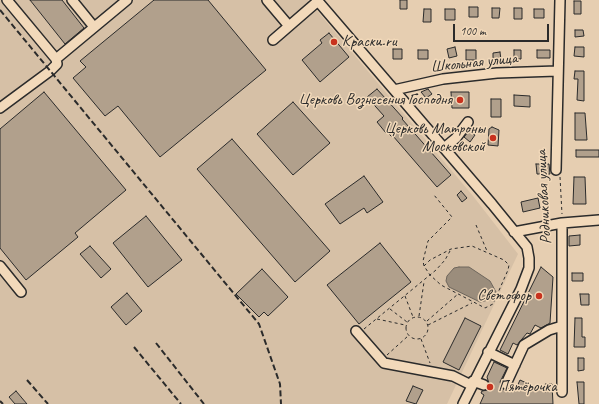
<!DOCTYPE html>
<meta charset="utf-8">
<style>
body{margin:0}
#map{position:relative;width:599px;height:404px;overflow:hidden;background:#e6ceb1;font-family:Caveat,sans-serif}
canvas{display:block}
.scale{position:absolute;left:453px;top:24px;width:96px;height:18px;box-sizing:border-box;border:2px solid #2b2b2b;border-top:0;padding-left:5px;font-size:12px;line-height:14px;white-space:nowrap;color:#2b2b2b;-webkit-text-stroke:3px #f2d9ba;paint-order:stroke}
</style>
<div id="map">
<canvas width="599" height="404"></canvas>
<div class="scale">100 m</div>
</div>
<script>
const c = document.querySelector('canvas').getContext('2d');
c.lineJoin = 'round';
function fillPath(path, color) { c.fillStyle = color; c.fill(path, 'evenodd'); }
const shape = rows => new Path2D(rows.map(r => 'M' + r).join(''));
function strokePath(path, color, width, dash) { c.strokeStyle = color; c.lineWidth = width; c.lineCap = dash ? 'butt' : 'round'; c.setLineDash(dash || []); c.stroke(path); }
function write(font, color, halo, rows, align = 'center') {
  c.font = font + ' Caveat,sans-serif'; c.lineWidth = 3; c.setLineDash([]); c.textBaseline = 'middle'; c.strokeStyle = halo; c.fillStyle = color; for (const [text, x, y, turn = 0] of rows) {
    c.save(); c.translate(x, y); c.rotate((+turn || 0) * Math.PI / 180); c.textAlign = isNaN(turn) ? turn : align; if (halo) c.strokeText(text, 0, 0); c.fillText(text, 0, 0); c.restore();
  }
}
fillPath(shape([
 [0,0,308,0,473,196,518,254,447,404,0,404]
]), '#d6c0a6');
const water = shape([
 [459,267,469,267,490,281,496,292,493,299,480,302,449,287,446,281,447,276,454,268,459,267]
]);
fillPath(water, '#9b8d7c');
strokePath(water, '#6e665c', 1);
const building = shape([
 [30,0,62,0,84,28,65,44,30,0],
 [154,0,208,0,266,70,160,157,118,106,105,116,73,78,86,67,80,61,154,0],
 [400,0,407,0,407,9,400,9,400,0],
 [574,1,581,1,581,14,574,14,574,1],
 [469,7,478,7,478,17,469,17,469,7],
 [492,8,500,8,499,18,492,18,492,8],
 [514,8,522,8,522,19,514,19,514,8],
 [424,9,431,9,431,22,423,22,424,9],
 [445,9,455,9,455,20,445,20,445,9],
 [534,9,544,9,544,18,534,18,534,9],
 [575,30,583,30,584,36,575,37,575,30],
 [329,33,349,57,320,82,302,60,322,43,320,40,329,33],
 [455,47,457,56,449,58,447,49,455,47],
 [575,47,584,47,584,57,574,56,575,47],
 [393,49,402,49,402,59,393,59,393,49],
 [418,50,428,50,428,59,418,59,418,50],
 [466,50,476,50,476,60,466,60,466,50],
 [514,50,521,50,521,59,514,59,514,50],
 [537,50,550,50,550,58,537,58,537,50],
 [500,52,501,60,493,61,493,53,500,52],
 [575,71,584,71,584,101,577,100,578,79,574,79,575,71],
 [377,89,403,118,402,119,451,175,437,187,393,136,392,137,387,132,386,133,377,122,384,116,367,97,377,89],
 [428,89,432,94,426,98,421,92,428,89],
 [44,92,126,190,75,233,78,237,26,280,0,248,0,129,44,92],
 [451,92,469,92,469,108,452,108,451,92],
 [514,95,530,96,530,107,514,106,514,95],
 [491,99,501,99,501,117,491,117,491,99],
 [293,102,330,143,293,175,257,134,293,102],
 [575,113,585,113,587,140,575,140,575,113],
 [492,127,499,130,498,146,488,145,489,129,492,127],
 [469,131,475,135,470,142,464,137,469,131],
 [232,139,330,251,295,282,197,169,232,139],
 [576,150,599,150,599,157,576,157,576,150],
 [536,164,549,164,550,174,537,174,536,164],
 [364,176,383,202,367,213,364,208,340,224,325,204,364,176],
 [574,177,585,177,586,204,573,204,574,177],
 [461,191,467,198,462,202,457,195,461,191],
 [538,198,540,208,523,212,521,202,538,198],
 [146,216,182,260,148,287,113,243,146,216],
 [580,235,580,245,569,246,569,236,580,235],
 [380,243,411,282,359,324,327,285,380,243],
 [90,246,111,269,101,278,80,254,90,246],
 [541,267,553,277,550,323,541,328,535,325,530,334,527,333,517,345,513,343,508,354,500,350,541,267],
 [262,269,288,297,268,316,264,312,259,317,236,294,262,269],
 [572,273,583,273,583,281,572,281,572,273],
 [127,293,142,311,126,325,111,307,127,293],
 [580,294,589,294,589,305,581,305,580,294],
 [465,318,481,326,459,370,443,362,465,318],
 [575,318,582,318,582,337,585,337,585,347,574,347,575,318],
 [578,358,584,358,584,370,578,371,578,358],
 [494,362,507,368,500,382,503,389,510,389,515,391,520,380,546,392,545,384,552,384,553,404,480,404,484,395,481,393,482,391,488,390,490,387,487,377,494,362],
 [577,382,584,382,584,404,579,404,577,382],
 [413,386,423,390,416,404,406,401,413,386],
 [16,391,27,404,15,404,9,397,16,391]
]);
fillPath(building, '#b1a08c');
strokePath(building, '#2b2b2b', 1);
const minor = shape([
 [72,0,94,27],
 [267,0,289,26],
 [317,0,492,204,527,247,529,258,529,268,521,289,463,404],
 [273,40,318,1],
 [56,59,127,0],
 [394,90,443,79,497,73,557,71],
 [0,108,50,71,57,64,56,59,7,0],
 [444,148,456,138,468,122],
 [556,170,560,0],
 [562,223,562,392],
 [514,232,562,223,599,220],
 [0,266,21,292],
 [356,331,384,363,453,376,471,385],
 [488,352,515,365],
 [473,381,484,385],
 [506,384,524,345,549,330,562,326]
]);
strokePath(minor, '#2b2b2b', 12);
strokePath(shape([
 [560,177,562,214],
 [476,225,487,251],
 [424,266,430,260,451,249,472,246,504,260,509,265,508,270,493,304,485,308,441,285,430,275,424,266,423,261,428,241,452,217,434,195],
 [405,296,413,317],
 [390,309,407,322],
 [419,316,424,282],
 '406 328a11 11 0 1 1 22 0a11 11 0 1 1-22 0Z',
 [377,319,405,325],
 [427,321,458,294],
 [428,325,472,303],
 [364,329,436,270,445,260,450,251],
 [421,339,430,363],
 [387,355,408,336]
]), '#2b2b2b', 1, [3, 3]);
strokePath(minor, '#f2d9ba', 9);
strokePath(shape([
 [0,10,259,324,280,384,281,404],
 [156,343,204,404],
 [134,347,181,404],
 [27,380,48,404],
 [0,401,3,404]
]), '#2b2b2b', 2, [6, 3]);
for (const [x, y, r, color] of [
 [334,42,4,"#c8321e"],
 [460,100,4,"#c8321e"],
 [493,138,4,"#c8321e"],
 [539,296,4,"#c8321e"],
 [490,387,4,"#c8321e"]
]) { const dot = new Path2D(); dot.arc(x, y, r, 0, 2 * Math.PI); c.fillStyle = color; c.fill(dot); strokePath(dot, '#f2d9ba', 1.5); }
write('16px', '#2b2b2b', '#f2d9ba', [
 ["Краски.ru",342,42,"left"],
 ["Церковь Вознесения Господня",452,100],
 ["Церковь Матроны",485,129],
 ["Московской",485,147],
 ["Светофор",531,296],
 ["Пятёрочка",498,387,"left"]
], 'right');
write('16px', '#2b2b2b', '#f2d9ba', [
 ["Школьная улица",474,63,-6],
 ["Родниковая улица",544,197,-93]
]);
</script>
